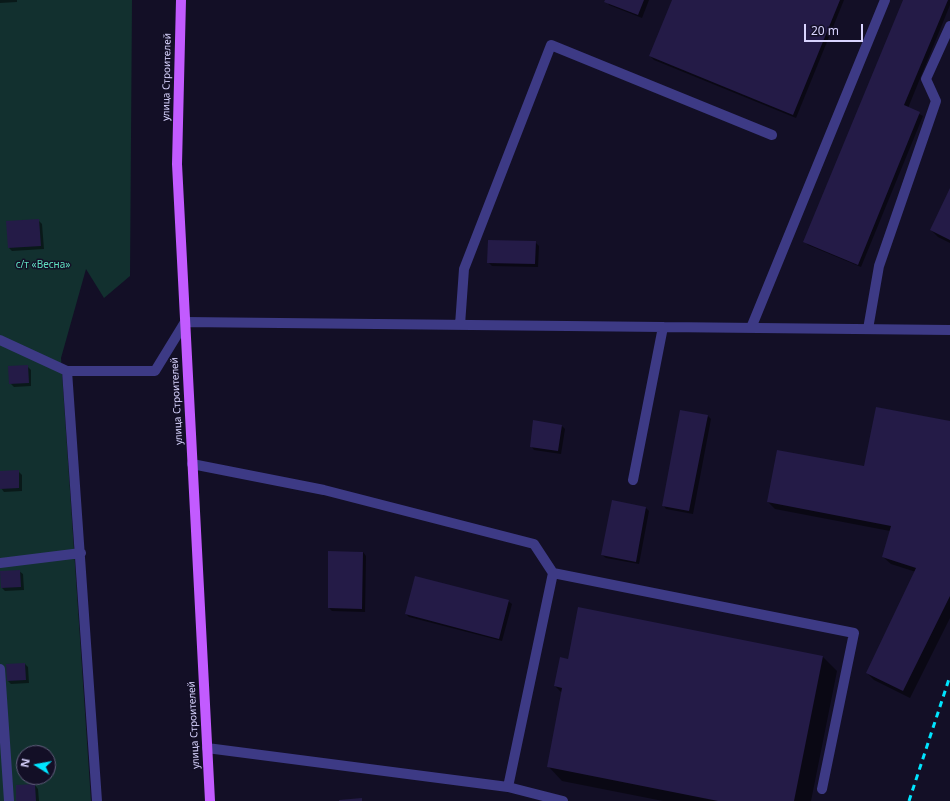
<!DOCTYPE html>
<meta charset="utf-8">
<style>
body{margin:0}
#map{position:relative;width:950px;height:801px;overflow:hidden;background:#130f26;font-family:"Noto Sans",sans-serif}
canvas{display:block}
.north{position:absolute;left:16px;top:745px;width:40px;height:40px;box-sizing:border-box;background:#130f26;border:1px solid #625e7d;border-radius:50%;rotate:281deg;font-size:11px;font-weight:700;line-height:16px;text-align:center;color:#d9d4ff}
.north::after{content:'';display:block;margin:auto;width:14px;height:18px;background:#00e5ff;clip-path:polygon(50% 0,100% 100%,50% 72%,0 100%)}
.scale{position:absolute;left:804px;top:24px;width:59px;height:18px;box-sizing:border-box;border:2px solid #d9d4ff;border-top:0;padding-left:5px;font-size:12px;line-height:14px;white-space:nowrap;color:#d9d4ff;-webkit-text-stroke:3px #130f26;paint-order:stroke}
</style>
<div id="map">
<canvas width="950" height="801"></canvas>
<div class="north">N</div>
<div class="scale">20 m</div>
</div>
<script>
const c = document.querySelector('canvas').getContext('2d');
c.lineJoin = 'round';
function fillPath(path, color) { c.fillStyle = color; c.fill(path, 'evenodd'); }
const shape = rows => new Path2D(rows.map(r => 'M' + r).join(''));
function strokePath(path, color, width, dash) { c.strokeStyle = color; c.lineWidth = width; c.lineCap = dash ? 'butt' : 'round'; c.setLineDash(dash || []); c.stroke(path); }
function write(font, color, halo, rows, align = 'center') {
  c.font = font + ' "Noto Sans",sans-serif'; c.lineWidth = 3; c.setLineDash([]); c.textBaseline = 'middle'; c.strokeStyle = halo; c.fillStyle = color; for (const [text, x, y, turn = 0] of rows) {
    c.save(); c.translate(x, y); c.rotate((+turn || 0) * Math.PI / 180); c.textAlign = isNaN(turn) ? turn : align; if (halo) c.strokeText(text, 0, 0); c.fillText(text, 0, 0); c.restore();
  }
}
fillPath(shape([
 [0,0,132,0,130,276,104,298,86,269,61,358,91,801,0,801],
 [24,753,48,753,48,777,24,777]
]), '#12302f');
fillPath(shape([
 [0,0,17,0,17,2,0,3],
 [606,0,649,0,642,18,609,5],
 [673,0,844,0,796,118,654,60,650,56],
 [904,0,950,0,950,5,908,108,923,116,861,267,808,245,805,242],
 [950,191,950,243,938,237,931,230],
 [38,220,42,224,44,249,12,251,9,248],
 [535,242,539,246,538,267,492,266,488,262],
 [27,366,31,370,31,386,14,387,10,383],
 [708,416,711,419,693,514,666,509,663,505],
 [950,422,950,618,910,698,874,680,867,673,916,572,891,564,883,557,890,531,775,509,768,502,865,468],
 [562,426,565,429,561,454,534,450,531,446],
 [18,471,22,475,22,491,4,492,1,488],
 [646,508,649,511,639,564,606,558,602,555],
 [363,552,366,556,365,612,332,611,329,608],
 [19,571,23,574,24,590,5,591,2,588],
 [508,601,512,604,502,641,409,617,406,614],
 [823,657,837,671,811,801,663,801,562,781,548,766,562,693,555,686,569,660],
 [25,664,28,667,29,683,11,684,8,681],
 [35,785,38,789,39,801,17,801]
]), '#0007');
fillPath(shape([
 [605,0,644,0,638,15,604,2],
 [672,0,840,0,793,115,649,56],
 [903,0,948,0,904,105,920,112,858,265,803,242],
 [950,188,950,240,930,230],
 [39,219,41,246,8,248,6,221],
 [488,240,536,241,535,264,487,263],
 [28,365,29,383,9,384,8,366],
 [876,407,950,421,950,596,903,691,866,673,916,568,882,557,891,526,767,502,777,450,864,466],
 [680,410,708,415,689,511,662,506],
 [533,420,562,425,558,451,530,447],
 [19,470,19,488,0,489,0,471],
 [612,500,646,507,636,562,601,555],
 [328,551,363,552,362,609,328,608],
 [20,570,21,587,1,588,0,571],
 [415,576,509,600,499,639,405,614],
 [578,607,823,656,794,801,718,801,547,767,562,688,554,686,560,657,568,659],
 [25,663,26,680,7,681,6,664],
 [35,784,36,801,16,801,16,785],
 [362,798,362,801,339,801,339,800]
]), '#241b47');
strokePath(shape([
 [460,325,464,269,551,45,772,135],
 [751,328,885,0],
 [868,329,879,266,936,101,926,79,950,26],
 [0,340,67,371,155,371,185,322,950,330],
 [67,371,97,801],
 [192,464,324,490,534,544,553,573,508,787,207,748],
 [633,480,663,327],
 [0,563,81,553],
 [553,573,854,633,822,789],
 [0,669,9,801],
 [508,787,563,801]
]), '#3d3a85', 10);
strokePath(shape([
 [181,0,177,164,210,801]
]), '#c25bff', 10);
strokePath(shape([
 [909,801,950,676]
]), '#00e5ff', 3, [6, 5]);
write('10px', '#d9d4ff', '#130f26', [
 ["улица Строителей",167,77,-89],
 ["улица Строителей",177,401,-93],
 ["улица Строителей",194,725,-93]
]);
write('10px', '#5fe0c0', '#130f26', [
 ["с/т «Весна»",43,265]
]);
</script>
